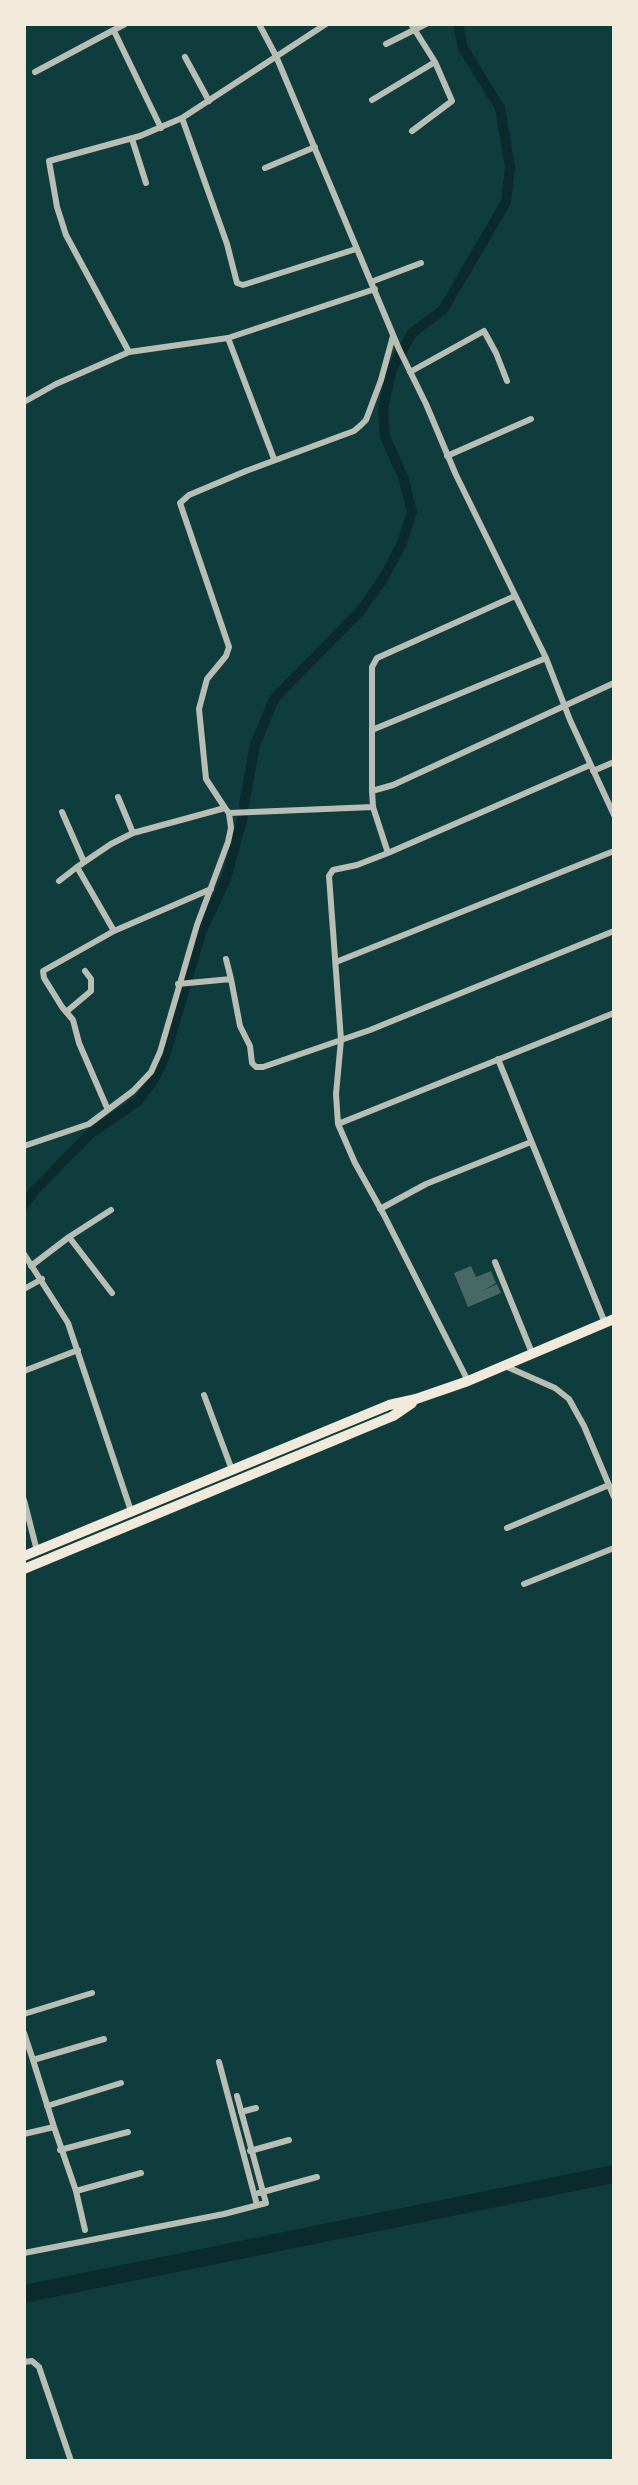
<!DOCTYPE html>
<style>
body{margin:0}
#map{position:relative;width:638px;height:2485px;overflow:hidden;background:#0f3d3e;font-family:Signika,sans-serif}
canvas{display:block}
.frame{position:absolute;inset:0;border:26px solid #f1e9da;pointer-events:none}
</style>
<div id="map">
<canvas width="638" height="2485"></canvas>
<div class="frame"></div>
</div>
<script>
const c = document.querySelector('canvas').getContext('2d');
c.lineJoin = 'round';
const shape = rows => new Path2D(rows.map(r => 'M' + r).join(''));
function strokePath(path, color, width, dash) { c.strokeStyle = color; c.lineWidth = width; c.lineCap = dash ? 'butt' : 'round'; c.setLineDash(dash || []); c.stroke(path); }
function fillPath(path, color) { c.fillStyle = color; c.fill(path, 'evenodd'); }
strokePath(shape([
 [244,805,255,745,274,699,361,610,383,579,402,543,412,512,403,477,385,437,383,408,392,369,412,333,443,310,506,202,510,167,500,108,463,48,458,24],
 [24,1205,35,1190,91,1133,138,1101,155,1078,165,1056,201,933,226,879,243,816]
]), '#0a2a2b', 10);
strokePath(shape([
 [24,2294,614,2174]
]), '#0a2a2b', 18);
fillPath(shape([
 [471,1266,476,1277,491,1271,496,1283,482,1291,497,1284,501,1293,468,1307,454,1273]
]), '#486865');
strokePath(shape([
 [259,24,276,56,399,349,426,404,456,475,546,658,570,720,614,815],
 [411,24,435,62,452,101,412,131],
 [114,31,161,128],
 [386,44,426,24],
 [185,57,209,101],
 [35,72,125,24],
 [372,100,435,62],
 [182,118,227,244,237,283,243,285,356,249],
 [132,139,146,183],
 [265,168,315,147],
 [371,282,421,263],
 [228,338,274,459],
 [129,352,66,235,57,207,49,161,140,136,182,118,326,24],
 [410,372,484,331,496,353,507,381],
 [24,402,56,384,129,352,228,338,375,289],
 [447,456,531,419],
 [372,730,546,658],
 [593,771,614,762],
 [372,791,393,785,614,683],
 [118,797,133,833],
 [225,808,206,779,199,709,207,679,226,656,229,647,180,503,189,495,246,471,354,431,361,425,366,420,381,380,393,336],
 [62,812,84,862],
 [229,813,373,807],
 [388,853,373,807,372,791,372,667,377,658,515,596],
 [59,881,77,867,114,931],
 [226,959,231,979],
 [336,962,614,851],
 [178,984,231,979,240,1026,250,1046,252,1063,256,1067,263,1067,370,1030,614,931],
 [66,1012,91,991,91,979,85,971],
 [498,1059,605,1323],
 [108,1110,79,1043,73,1020,62,1007,44,978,43,971,114,931,211,889],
 [338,1124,614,1013],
 [24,1146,89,1124,133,1091,151,1072,160,1052,197,925,228,842,231,828,229,813,225,808,133,833,111,844,77,867],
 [380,1209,426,1184,531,1142],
 [69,1237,112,1293],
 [24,1254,68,1323,131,1511],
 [495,1262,532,1353],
 [31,1266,69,1237,111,1210],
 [24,1289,42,1279],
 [505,1366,555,1388,569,1399,584,1426,614,1497],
 [24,1371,78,1350],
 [468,1381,384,1215,355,1163,338,1124,336,1094,341,1040,329,876,333,870,357,865,388,853,590,765],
 [204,1395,232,1470],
 [24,1500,37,1551],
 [507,1528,609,1485],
 [524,1584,614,1548],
 [24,2014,92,1993],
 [24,2033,33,2060],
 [219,2062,257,2205],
 [47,2106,121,2083],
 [241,2112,256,2108],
 [54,2127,76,2191,85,2230],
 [24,2134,54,2127,33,2060,104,2039],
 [60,2150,128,2132],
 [250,2151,289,2140],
 [76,2191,141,2173],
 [259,2193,317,2177],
 [24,2253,224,2214,266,2203,237,2096],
 [24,2362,32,2361,39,2367,71,2461]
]), '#b8beb3', 6);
strokePath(shape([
 [24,1556,389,1405,416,1399,468,1381,614,1319],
 [24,1569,393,1416,412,1403]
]), '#f1e9da', 10);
</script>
